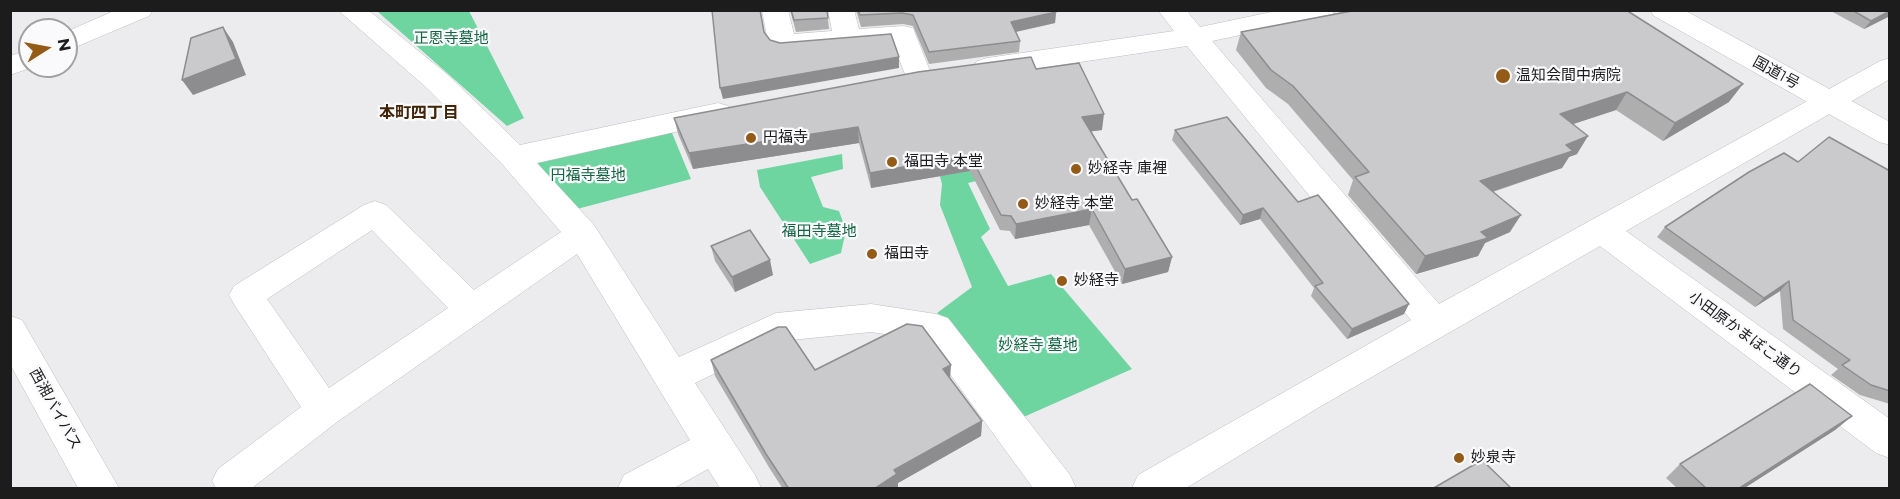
<!DOCTYPE html>
<meta charset="utf-8">
<style>
body{margin:0}
#map{position:relative;width:1900px;height:499px;overflow:hidden;background:#ececee;font-family:Montserrat,sans-serif}
canvas{display:block}
.frame{position:absolute;inset:0;border:12px solid #1c1c1d;pointer-events:none}
.north{position:absolute;left:18px;top:18px;width:60px;height:60px;box-sizing:border-box;background:#faf9fc;border:2px solid #a1a1a3;border-radius:50%;rotate:79deg;font-size:16px;font-weight:700;line-height:24px;text-align:center;color:#1c1c1d}
.north::after{content:'';display:block;margin:auto;width:21px;height:27px;background:#945b16;clip-path:polygon(50% 0,100% 100%,50% 72%,0 100%)}
</style>
<div id="map">
<canvas width="1900" height="499"></canvas>
<div class="frame"></div>
<div class="north">N</div>
</div>
<script>
const c = document.querySelector('canvas').getContext('2d');
c.lineJoin = 'round';
function fillPath(path, color) { c.fillStyle = color; c.fill(path, 'evenodd'); }
const shape = rows => new Path2D(rows.map(r => 'M' + r).join(''));
function strokePath(path, color, width, dash) { c.strokeStyle = color; c.lineWidth = width; c.lineCap = dash ? 'butt' : 'round'; c.setLineDash(dash || []); c.stroke(path); }
function write(font, color, halo, rows, align = 'center') {
  c.font = font + ' Montserrat,"Noto Sans JP",sans-serif'; c.lineWidth = 4.5; c.setLineDash([]); c.textBaseline = 'middle'; c.strokeStyle = halo; c.fillStyle = color; for (const [text, x, y, turn = 0] of rows) {
    c.save(); c.translate(x, y); c.rotate((+turn || 0) * Math.PI / 180); c.textAlign = isNaN(turn) ? turn : align; if (halo) c.strokeText(text, 0, 0); c.fillText(text, 0, 0); c.restore();
  }
}
fillPath(shape([
 [377,11,469,11,524,118,507,126],
 [670,128,691,179,577,209,530,158],
 [932,147,1034,167,968,183,990,229,981,237,1008,286,1051,274,1132,369,1019,419,952,323,937,313,972,287,940,205,942,184],
 [842,154,843,169,811,177,823,207,839,211,846,230,841,253,810,264,760,187,757,170]
]), '#6ed5a1');
const minor = shape([
 [116,10,153,10,149,16,66,51,66,32,116,10],
 [338,10,368,10,448,75,520,145,718,103,728,106,733,113,728,120,537,163,594,225,679,357,776,313,871,304,936,314,948,318,1070,475,1076,488,1033,488,925,340,871,332,781,341,695,383,755,475,761,488,720,488,708,469,674,488,618,488,624,475,690,440,577,254,337,422,252,488,216,488,212,481,218,469,301,407,234,304,229,295,234,286,364,205,375,201,386,205,474,290,561,232,503,165,428,89,338,10],
 [372,230,448,308,329,388,267,299,372,230],
 [762,10,788,10,794,34,832,31,828,10,854,10,859,29,903,26,913,28,932,76,928,82,918,85,908,82,893,43,782,52,772,49,768,43,762,10],
 [1158,10,1186,10,1200,27,1281,10,1335,10,1331,16,1212,41,1439,304,1880,61,1890,58,1890,79,1626,231,1890,419,1890,458,1876,453,1600,246,1316,409,1186,488,1132,488,1138,475,1411,320,1187,46,987,76,977,73,973,67,977,61,987,58,1174,31,1158,10],
 [30,49,30,66,36,66,10,75,10,56,30,49]
]);
const highway = shape([
 [1650,10,1684,10,1890,122,1890,145,1879,142,1654,16,1650,10],
 [10,316,22,320,119,488,78,488,10,364,10,316]
]);
strokePath(minor, '#bdbdc0', 1);
strokePath(highway, '#bdbdc0', 1);
fillPath(minor, '#fff');
fillPath(highway, '#fff');
fillPath(shape([
 [790,10,827,10,829,29,796,32],
 [856,10,1055,10,1056,12,1055,23,1016,32,1020,41,1019,52,929,64,913,26,903,24,861,27],
 [1353,10,1626,10,1729,102,1663,141,1616,110,1573,124,1577,154,1569,157,1562,168,1493,192,1510,232,1485,243,1478,256,1416,274,1348,195,1353,180,1288,104,1266,88,1236,50,1241,32],
 [1829,10,1890,10,1890,16,1864,29],
 [1036,69,1102,130,1091,131,1132,200,1172,257,1168,272,1122,284,1089,225,1015,239,1010,231,1000,230,970,171,871,188,859,143,693,169,678,134,674,118],
 [1175,130,1298,202,1404,314,1347,339,1311,296,1314,288,1260,219,1240,225,1172,140],
 [1890,171,1890,404,1860,395,1831,375,1838,369,1783,329,1780,291,1755,307,1657,237,1665,227],
 [711,246,773,275,735,292,715,261],
 [711,360,815,370,950,379,982,421,981,436,898,483,898,489,783,489,770,469,715,376],
 [1852,416,1835,430,1743,489,1678,489,1666,478,1680,464]
]), '#aeaeaf');
fillPath(shape([
 [1890,11,1890,16,1864,29,1871,21],
 [1056,12,1055,23,1010,33,1011,22],
 [223,27,233,42,246,75,193,95,182,80],
 [899,57,899,68,723,99,720,88],
 [1743,84,1729,102,1663,141,1675,123],
 [1627,92,1616,110,1549,132,1560,114],
 [1104,114,1102,130,1080,133,1082,117],
 [858,127,859,143,693,169,689,153],
 [1588,136,1577,154,1569,157,1562,168,1470,199,1480,181],
 [970,155,970,171,871,188,870,173],
 [1263,208,1260,219,1240,225,1243,215],
 [1092,209,1089,225,1015,239,1016,224],
 [1521,215,1510,232,1485,243,1478,256,1416,274,1425,256],
 [1172,257,1168,272,1122,284,1125,269],
 [770,260,773,275,735,292,732,277],
 [1789,281,1780,291,1755,307,1764,298],
 [1409,304,1404,314,1347,339,1352,329],
 [951,365,950,380,943,369],
 [1852,416,1835,430,1743,489,1738,489],
 [982,421,981,436,898,483,898,489,874,489,894,470]
]), '#8d8d8f');
const building = shape([
 [712,10,760,10,764,32,770,40,780,43,891,34,899,57,720,88,712,10],
 [791,10,827,10,828,18,794,20,791,10],
 [858,10,1055,10,1056,12,1011,22,1020,41,929,52,913,15,902,13,860,15,858,10],
 [1357,10,1626,10,1743,84,1675,123,1627,92,1560,114,1588,136,1566,145,1573,151,1480,181,1521,215,1481,232,1488,238,1425,256,1355,177,1369,172,1293,86,1271,70,1241,32,1357,10],
 [1852,10,1890,10,1890,11,1871,21,1852,10],
 [223,27,236,59,182,80,191,38,223,27],
 [1031,57,1036,69,1079,63,1104,114,1082,117,1132,200,1137,199,1172,257,1125,269,1092,209,1016,224,1011,216,1001,215,970,155,870,173,858,127,689,153,674,118,918,72,1031,57],
 [1227,117,1298,202,1318,195,1409,304,1352,329,1315,286,1323,283,1263,208,1243,215,1175,130,1227,117],
 [1829,137,1890,171,1890,391,1871,385,1842,365,1850,360,1793,320,1789,281,1764,298,1665,227,1749,172,1784,153,1798,162,1829,137],
 [750,230,770,260,732,277,711,246,750,230],
 [907,324,922,326,951,365,943,369,982,421,894,470,897,474,874,489,789,489,766,454,711,360,778,327,786,327,815,370,907,324],
 [1810,384,1852,416,1738,489,1707,489,1680,464,1810,384],
 [1482,460,1512,489,1432,489,1482,460]
]);
fillPath(building, '#cacacc');
strokePath(building, '#8d8d8f', 1.5);
for (const [x, y, r, color] of [
 [1503,76,8,"#945b16"],
 [751,138,6,"#945b16"],
 [892,162,6,"#945b16"],
 [1076,169,6,"#945b16"],
 [1023,204,6,"#945b16"],
 [872,254,6,"#945b16"],
 [1062,281,6,"#945b16"],
 [1459,458,6,"#945b16"]
]) { const dot = new Path2D(); dot.arc(x, y, r, 0, 2 * Math.PI); c.fillStyle = color; c.fill(dot); strokePath(dot, '#faf9fc', 2); }
write('15px', '#136542', '#faf9fc', [
 ["正恩寺墓地",451,39],
 ["円福寺墓地",588,176],
 ["福田寺墓地",819,232],
 ["妙経寺 墓地",1038,346]
]);
write('15px', '#1c1c1d', '#faf9fc', [
 ["国道1号",1776,73,29],
 ["小田原かまぼこ通り",1745,335,36],
 ["西湘バイパス",55,409,61]
]);
write('15px', '#1c1c1d', '#faf9fc', [
 ["温知会間中病院",1516,76],
 ["円福寺",763,138],
 ["福田寺 本堂",904,162],
 ["妙経寺 庫裡",1088,169],
 ["妙経寺 本堂",1035,204],
 ["福田寺",884,254],
 ["妙経寺",1074,281],
 ["妙泉寺",1471,458]
], 'left');
write('bold 16px', '#402405', '#faf9fc', [
 ["本町四丁目",419,113]
]);
</script>
